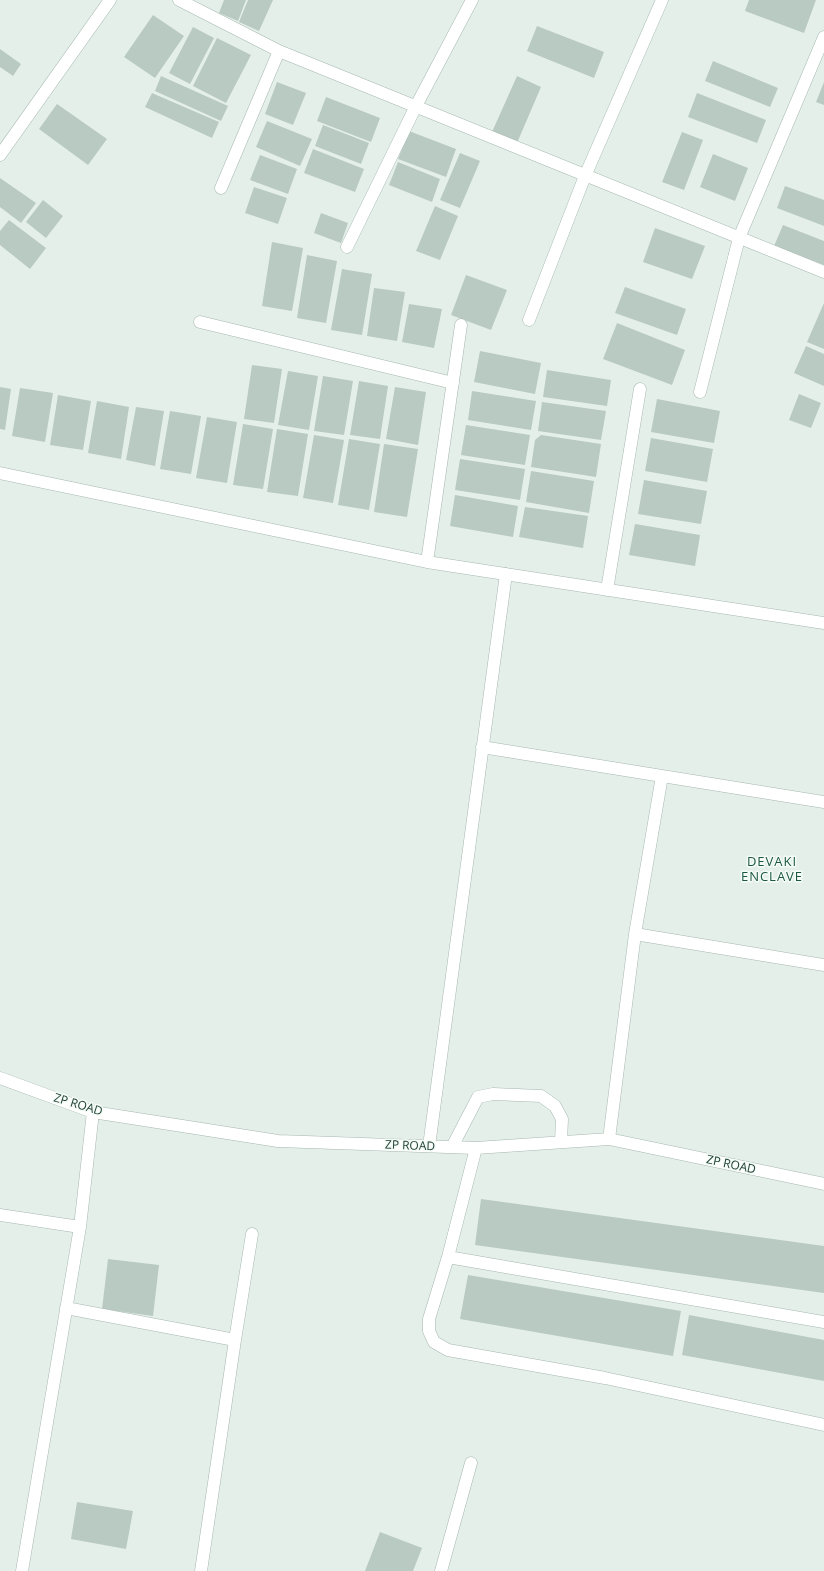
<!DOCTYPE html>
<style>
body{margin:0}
canvas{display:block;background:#e4efe9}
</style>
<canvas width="824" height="1571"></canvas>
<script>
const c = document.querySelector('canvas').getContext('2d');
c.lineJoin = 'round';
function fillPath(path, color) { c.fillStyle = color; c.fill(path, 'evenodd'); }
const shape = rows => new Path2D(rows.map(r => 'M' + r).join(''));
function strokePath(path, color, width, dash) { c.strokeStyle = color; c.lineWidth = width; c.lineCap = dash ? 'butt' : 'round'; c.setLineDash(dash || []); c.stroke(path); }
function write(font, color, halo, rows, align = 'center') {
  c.font = font + ' "Open Sans",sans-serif'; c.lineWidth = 3; c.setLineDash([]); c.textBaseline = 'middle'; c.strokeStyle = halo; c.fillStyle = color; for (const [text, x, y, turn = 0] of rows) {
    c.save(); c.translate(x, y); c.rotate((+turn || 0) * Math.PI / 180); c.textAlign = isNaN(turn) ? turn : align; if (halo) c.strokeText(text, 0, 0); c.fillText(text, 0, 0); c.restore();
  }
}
fillPath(shape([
 [224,0,246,0,238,21,219,13],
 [248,0,273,0,259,31,239,22],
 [749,0,816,0,804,33,745,11],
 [153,15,184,36,155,78,124,57],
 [537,26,604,52,594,78,527,51],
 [193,27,214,38,190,84,169,73],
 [217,38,251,55,226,103,193,86],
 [0,49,21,64,13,76,0,67],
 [713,61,778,88,770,107,705,81],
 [161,76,228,106,221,121,155,91],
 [517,76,541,87,517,143,492,132],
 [277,82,306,93,293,125,265,114],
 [824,82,824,105,816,102],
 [152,93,219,122,212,138,145,107],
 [697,93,766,120,757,143,688,117],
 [326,97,380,118,371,142,317,121],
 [57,104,107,139,88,165,39,129],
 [267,121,312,139,300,166,256,147],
 [323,125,369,143,361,164,315,146],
 [409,131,456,149,446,177,398,159],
 [682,132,703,140,684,190,662,182],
 [313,149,364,169,355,192,304,173],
 [460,153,480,161,460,208,440,200],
 [713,154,748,168,735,201,700,187],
 [260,155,297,169,288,194,250,180],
 [398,162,440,179,432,202,389,185],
 [0,178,36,203,21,223,0,207],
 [785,186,824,200,824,226,777,208],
 [254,187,287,198,278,224,245,213],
 [43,200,63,216,46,238,26,222],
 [435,206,458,216,440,260,416,251],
 [321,213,348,223,341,243,314,233],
 [9,220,46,248,30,269,0,245,0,231],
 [783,225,824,241,824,265,774,246],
 [655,228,705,246,692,279,643,262],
 [272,242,303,248,292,311,262,306],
 [307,255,337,261,326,323,297,318],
 [342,269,372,274,362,335,331,330],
 [466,275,507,290,491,330,451,315],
 [625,287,686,309,677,335,615,313],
 [374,288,405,292,397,341,367,336],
 [824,303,824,349,807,342],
 [409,304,442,309,434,348,402,342],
 [617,323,685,350,672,385,603,359],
 [806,346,824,354,824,386,794,373],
 [480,351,541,363,535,394,474,382],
 [252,365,282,369,274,423,244,419],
 [547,370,611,380,607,406,543,397],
 [288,371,318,376,309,430,278,425],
 [323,376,353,381,344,435,314,431],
 [359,381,388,386,380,439,350,435],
 [0,387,11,389,5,430,0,429],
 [395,387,426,392,418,445,386,439],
 [20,388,53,393,45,442,12,436],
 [472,391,536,401,531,430,468,420],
 [799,394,821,403,811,428,789,420],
 [58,395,91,401,83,450,50,445],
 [657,399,720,411,714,443,651,432],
 [97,401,129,407,121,459,88,453],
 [542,402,606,411,601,440,538,431],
 [136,407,164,411,155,466,126,460],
 [170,411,201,416,191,474,160,469],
 [207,417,237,422,227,483,196,478],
 [243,424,273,429,263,489,233,485],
 [466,425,530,435,525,465,461,455],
 [277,429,308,434,298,496,267,492],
 [314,435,344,440,333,503,303,498],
 [541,435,601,444,596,477,531,467,535,440],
 [651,438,713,449,707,482,645,471],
 [349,439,380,444,369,510,338,505],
 [384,444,418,449,407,517,374,512],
 [460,459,525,469,520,500,455,490],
 [531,471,594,481,589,513,526,502],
 [644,480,707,491,701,524,638,514],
 [455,495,518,506,513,537,450,526],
 [525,507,588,516,583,548,519,537],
 [635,524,700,535,695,566,629,555],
 [481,1199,824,1246,824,1293,475,1245],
 [108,1259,159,1265,153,1316,102,1309],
 [468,1275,681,1311,673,1356,460,1319],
 [689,1315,824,1340,824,1381,682,1355],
 [77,1502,133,1511,126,1549,71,1539],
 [380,1532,422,1548,413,1571,365,1571]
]), '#b9cac2');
const minor = shape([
 [179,0,279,51,824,272],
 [0,155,110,0],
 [221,188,279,51],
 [347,247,416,106,472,0],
 [529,320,585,176,662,0],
 [200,322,453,383],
 [700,392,739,238,824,37],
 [0,473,427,562,824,623],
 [427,562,461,325],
 [607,590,640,389],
 [482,747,824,802],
 [635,934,824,965],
 [0,1078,93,1112,278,1141,476,1148,609,1139,824,1184],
 [609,1139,635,934,662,776],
 [429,1146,506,574],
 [452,1147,478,1097,493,1094,541,1096,555,1106,562,1119,561,1142],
 [476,1148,448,1257,824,1322],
 [0,1215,80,1227],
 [448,1257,429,1319,429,1331,434,1342,448,1350,605,1378,824,1425],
 [66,1308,235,1340,252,1234],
 [22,1571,80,1227,93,1112],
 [201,1571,235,1340],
 [441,1571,471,1463]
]);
strokePath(minor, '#a6b8b0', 13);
strokePath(minor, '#fff', 12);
write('12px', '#214237', '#f5fbf7', [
 ["ZP ROAD",78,1105,17],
 ["ZP ROAD",410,1146,2],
 ["ZP ROAD",731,1165,12]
]);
c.letterSpacing = '1px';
write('13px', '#1b5744', '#f5fbf7', [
 ["DEVAKI",772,862],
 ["ENCLAVE",772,877]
]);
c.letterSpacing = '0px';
</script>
